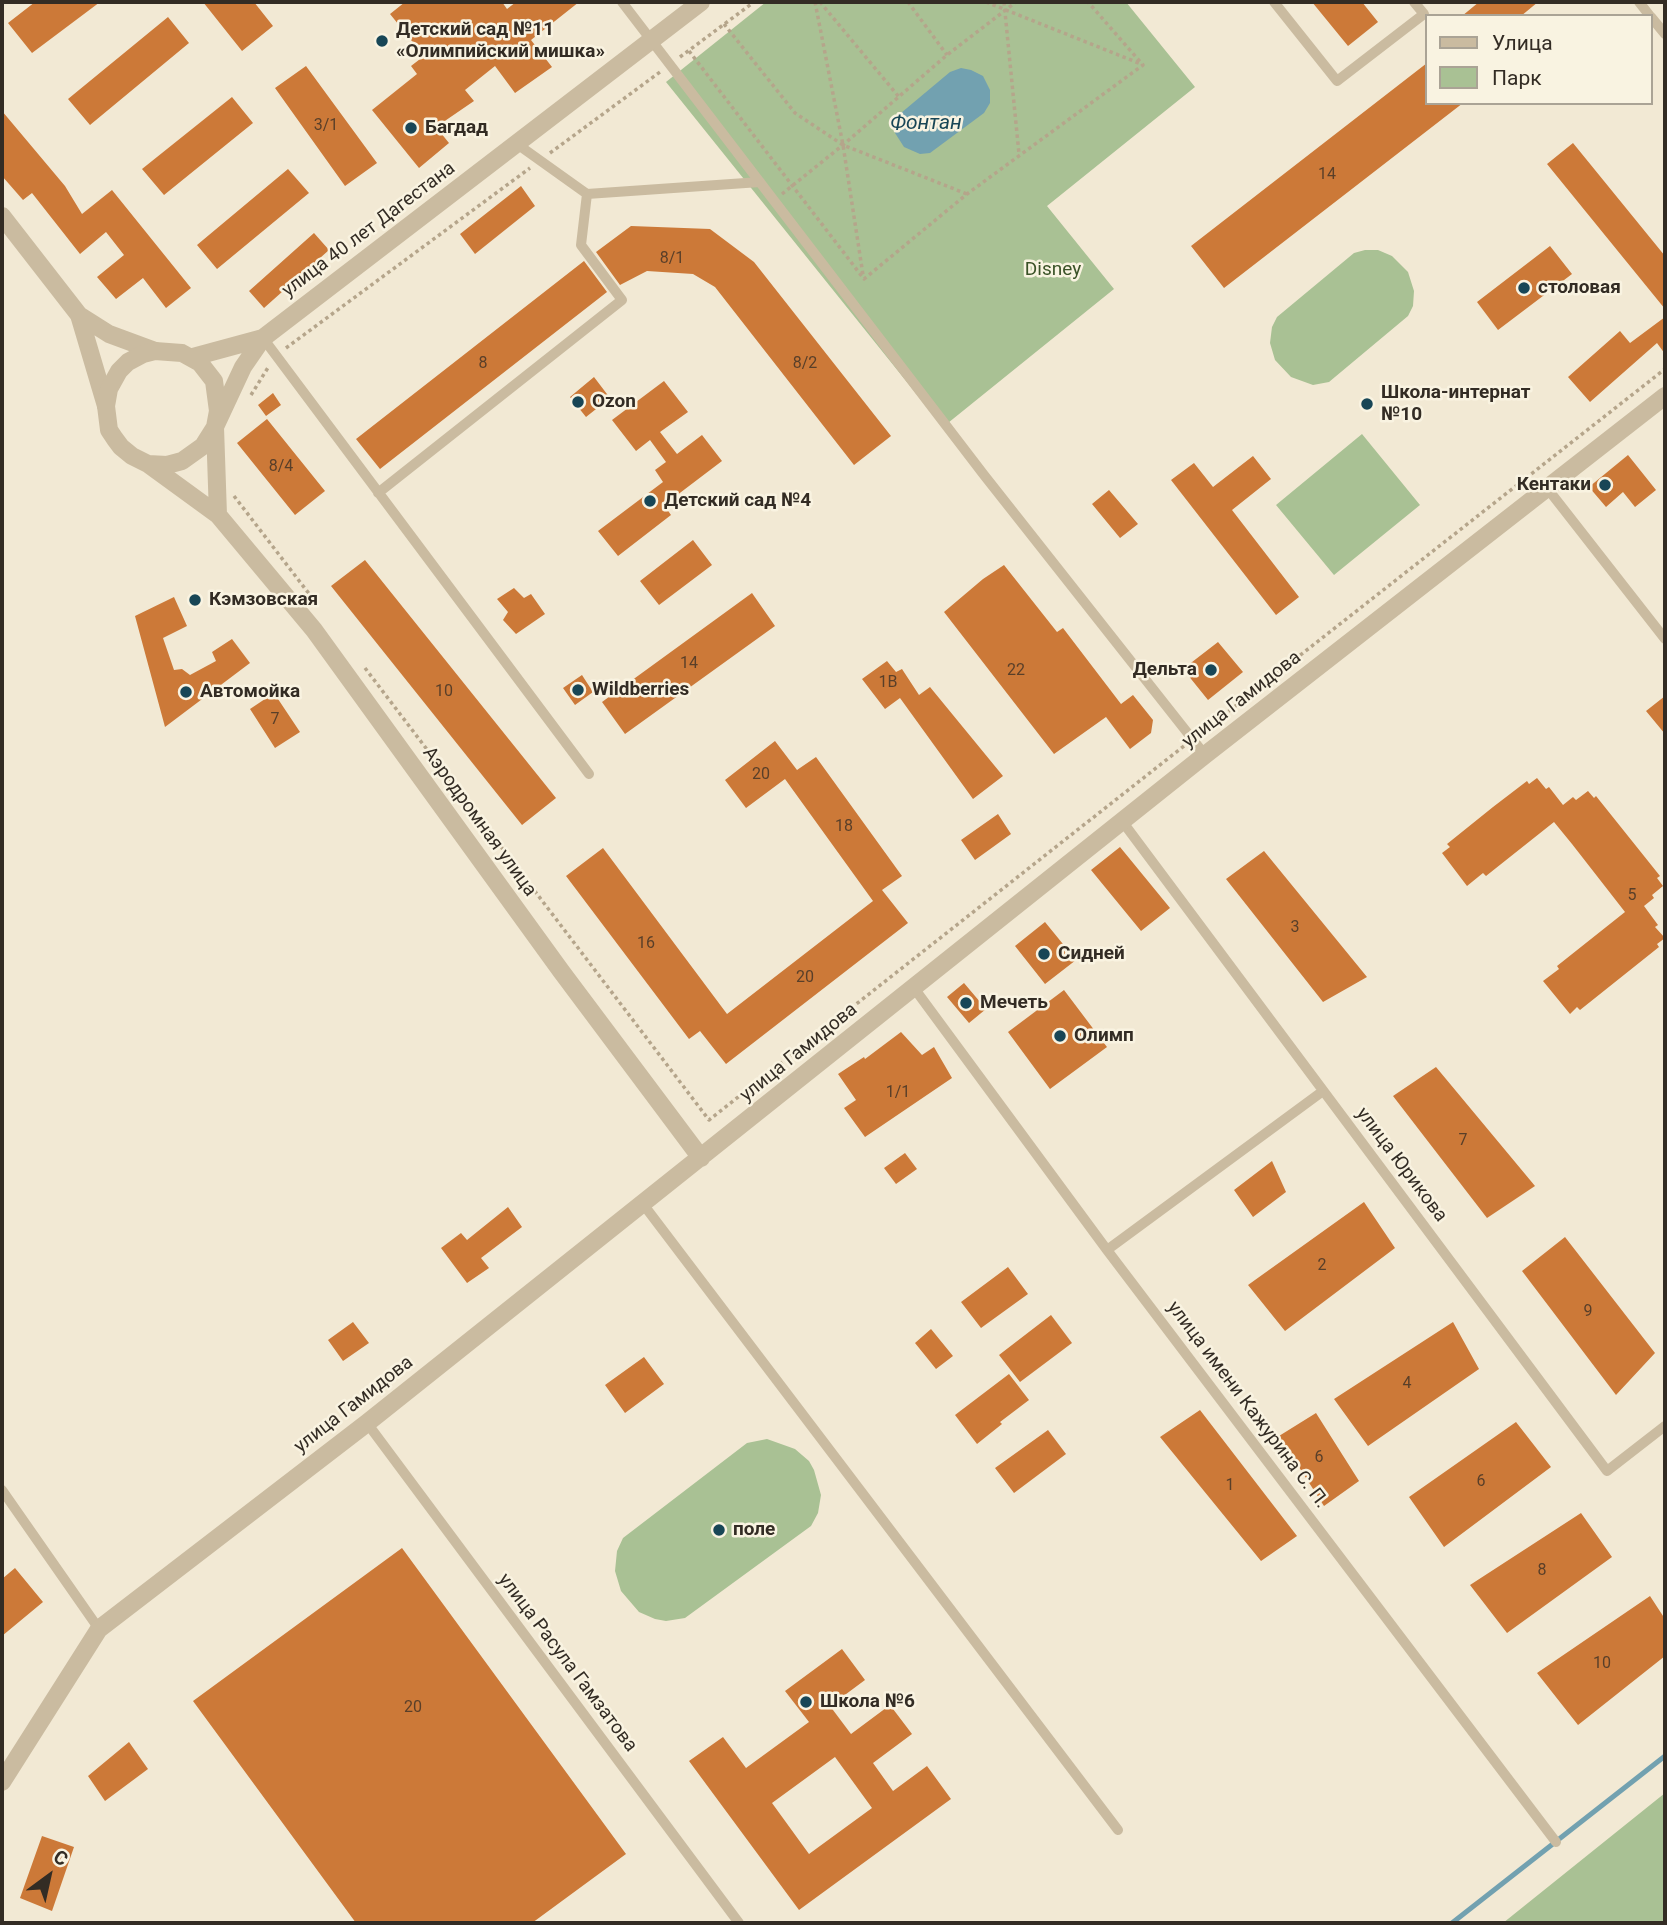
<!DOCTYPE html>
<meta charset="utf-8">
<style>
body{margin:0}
#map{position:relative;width:1667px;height:1925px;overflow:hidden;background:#f2e9d4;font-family:Roboto,sans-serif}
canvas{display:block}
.frame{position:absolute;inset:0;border:4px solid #332c24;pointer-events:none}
.legend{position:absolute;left:1425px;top:14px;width:228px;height:91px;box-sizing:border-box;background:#f9f3e1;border:2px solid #aaa395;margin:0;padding:9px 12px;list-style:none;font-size:21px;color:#332c24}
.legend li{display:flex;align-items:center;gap:14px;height:35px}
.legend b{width:35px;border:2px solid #aaa395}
.north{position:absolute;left:14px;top:1841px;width:70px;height:70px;-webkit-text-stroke:5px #f9f3e1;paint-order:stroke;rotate:33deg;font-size:19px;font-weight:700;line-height:28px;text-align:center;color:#332c24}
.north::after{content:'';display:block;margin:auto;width:24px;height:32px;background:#332c24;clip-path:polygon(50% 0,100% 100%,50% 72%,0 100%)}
</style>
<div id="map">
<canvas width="1667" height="1925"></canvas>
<div class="frame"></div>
<ul class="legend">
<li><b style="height:9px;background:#cabba0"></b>Улица</li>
<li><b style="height:19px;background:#a9c194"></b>Парк</li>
</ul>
<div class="north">С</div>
</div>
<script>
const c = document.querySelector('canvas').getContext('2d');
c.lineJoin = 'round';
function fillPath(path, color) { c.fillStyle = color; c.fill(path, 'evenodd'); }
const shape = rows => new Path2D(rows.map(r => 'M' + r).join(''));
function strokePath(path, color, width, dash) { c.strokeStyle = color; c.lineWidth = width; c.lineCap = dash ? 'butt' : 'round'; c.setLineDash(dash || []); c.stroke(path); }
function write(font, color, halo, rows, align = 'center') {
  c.font = font + ' Roboto,sans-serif'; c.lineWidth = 5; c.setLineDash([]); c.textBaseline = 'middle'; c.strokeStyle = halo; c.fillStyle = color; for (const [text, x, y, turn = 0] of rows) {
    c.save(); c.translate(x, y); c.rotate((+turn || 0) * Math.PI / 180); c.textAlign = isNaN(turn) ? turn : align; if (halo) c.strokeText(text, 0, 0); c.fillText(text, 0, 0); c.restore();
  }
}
fillPath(shape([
 [766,2,1126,2,1195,87,1047,206,1114,289,943,427,666,82],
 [1365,250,1378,250,1392,256,1408,272,1414,291,1413,306,1408,316,1329,382,1313,385,1291,377,1275,360,1270,343,1272,327,1277,317,1354,253],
 [1362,434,1420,505,1334,575,1276,505],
 [767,1439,795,1449,809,1461,814,1470,821,1495,818,1513,811,1526,685,1618,666,1621,655,1619,639,1612,621,1591,615,1571,617,1551,623,1538,747,1443],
 [1665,1793,1665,1923,1503,1923]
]), '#a9c194');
fillPath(shape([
 [961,68,971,70,983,76,990,90,990,103,984,113,930,153,920,154,904,147,895,133,897,120,901,113,950,72]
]), '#72a1b0');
strokePath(shape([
 [1452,1923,1665,1756]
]), '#72a1b0', 5);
fillPath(shape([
 [35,2,100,2,32,53,8,23],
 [203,2,254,2,273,26,242,51],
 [405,2,502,2,507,9,516,2,579,2,531,40,552,67,515,93,495,66,465,90,474,101,436,127,449,143,419,168,372,110,417,74,411,66,424,56,390,14],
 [1312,2,1362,2,1378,22,1348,46],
 [1479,2,1538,2,1521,16,1462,16],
 [168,17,189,43,90,125,68,99],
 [1427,63,1427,103,1463,103,1224,288,1191,246],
 [306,66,377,163,345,186,275,88],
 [232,97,253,123,164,195,142,169],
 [2,111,65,186,82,214,112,190,191,288,166,308,143,278,116,299,97,277,124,255,106,232,80,254,32,193,23,200,2,176],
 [1573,143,1665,256,1665,309,1547,164],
 [288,169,309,193,217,269,197,245],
 [521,186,535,206,475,254,460,234],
 [631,226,710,229,754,262,891,436,854,465,715,287,693,274,647,271,620,285,596,252],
 [314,233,329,250,264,308,249,291],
 [1550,246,1572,274,1498,330,1477,302],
 [584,261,607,292,380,469,356,439],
 [1665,317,1665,354,1657,343,1590,402,1568,377,1620,331,1630,343],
 [594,377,610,398,586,417,570,397],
 [664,381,688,412,660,432,677,454,702,435,722,461,664,505,671,515,618,556,598,531,663,482,655,470,666,462,650,440,636,451,612,420],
 [273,393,281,405,266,416,258,405],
 [267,419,325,491,295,515,237,443],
 [1628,455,1656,490,1635,507,1623,492,1606,507,1589,487],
 [1253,456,1271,479,1232,510,1299,597,1276,615,1171,480,1194,463,1213,487],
 [1109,490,1138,524,1120,538,1092,504],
 [693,540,712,565,659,605,640,581],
 [365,560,556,798,522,825,331,586],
 [1004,565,1057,632,1063,628,1121,704,1133,695,1153,720,1151,733,1130,749,1106,717,1054,754,944,612,983,579],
 [514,588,524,598,531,594,545,614,516,634,503,620,508,612,497,599],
 [752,593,775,626,625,734,602,702],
 [174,597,187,626,163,638,174,670,182,669,190,675,216,661,212,652,232,639,250,663,165,727,135,616],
 [1218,642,1243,672,1208,700,1183,669],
 [887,661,896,672,902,669,919,695,930,687,1003,776,973,799,900,698,885,709,862,679],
 [582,675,593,692,575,705,563,688],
 [274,693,300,732,275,748,250,709],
 [1665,696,1665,734,1646,711],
 [775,741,797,770,816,757,902,876,882,890,908,923,726,1064,700,1031,689,1039,566,876,603,848,727,1014,873,901,785,779,746,808,725,780],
 [1537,778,1546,789,1549,787,1563,805,1573,797,1576,800,1588,791,1594,798,1596,796,1660,876,1657,878,1663,886,1652,895,1654,898,1644,906,1658,925,1655,927,1665,938,1657,944,1659,947,1580,1010,1577,1007,1570,1014,1543,981,1559,969,1557,966,1625,912,1572,844,1554,822,1486,876,1483,873,1467,886,1442,853,1450,847,1447,844,1493,807,1527,781,1529,784],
 [998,814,1011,834,975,860,961,840],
 [1120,847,1170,908,1141,931,1091,870],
 [1264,851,1367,977,1323,1002,1226,879],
 [1045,922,1076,960,1045,984,1015,946],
 [964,983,986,1009,969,1023,947,997],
 [1064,990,1107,1047,1050,1089,1008,1032],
 [901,1032,922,1055,934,1047,952,1078,865,1137,844,1108,856,1100,838,1074,864,1057,865,1059],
 [1436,1067,1535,1186,1487,1218,1393,1096],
 [905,1153,917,1169,896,1184,884,1168],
 [1272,1161,1286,1192,1253,1217,1234,1190],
 [1364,1202,1395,1248,1285,1331,1248,1285],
 [508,1207,522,1227,481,1258,489,1268,467,1283,441,1248,461,1233,467,1240],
 [1565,1237,1655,1353,1616,1395,1522,1271],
 [1008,1267,1028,1294,981,1328,961,1302],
 [1051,1315,1072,1343,1020,1382,999,1355],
 [353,1322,369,1343,343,1361,328,1340],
 [1453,1322,1479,1369,1368,1446,1334,1399],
 [931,1329,953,1356,936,1369,915,1343],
 [644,1357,664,1384,625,1413,605,1385],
 [1009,1374,1029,1400,1000,1422,1002,1424,977,1444,955,1415],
 [1200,1410,1297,1536,1261,1561,1160,1437],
 [1316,1413,1359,1481,1324,1506,1279,1436],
 [1516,1422,1551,1467,1444,1547,1409,1497],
 [1048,1430,1066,1454,1014,1493,995,1468],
 [1581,1513,1612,1557,1507,1633,1470,1585],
 [402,1548,626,1854,532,1923,356,1923,193,1701],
 [15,1568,43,1602,2,1636,2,1579],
 [1650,1596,1665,1619,1665,1656,1578,1725,1537,1673],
 [842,1649,865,1680,830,1706,851,1734,890,1705,912,1734,873,1763,893,1791,927,1766,951,1799,799,1910,689,1761,723,1737,746,1768,809,1722,785,1691],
 [835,1757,872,1808,809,1854,772,1803],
 [129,1742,148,1769,105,1801,88,1776],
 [42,1836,74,1847,52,1911,20,1898]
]), '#cc7938');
strokePath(shape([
 [815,2,843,145,863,275],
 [820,2,899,97],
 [908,2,947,55],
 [986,2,1141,64],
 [1004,2,1019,154],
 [724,24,795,113,843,145,967,194],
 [689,51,864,279,967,194,1143,65,1088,2],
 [680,57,754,2],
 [550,153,660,72],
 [782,194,843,145,947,55,1016,2],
 [286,348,530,168],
 [251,395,269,366],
 [234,496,310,595],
 [365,668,709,1120,1184,746],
 [1201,733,1665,369]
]), '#b5a58b', 3.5, [3.5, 3.5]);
strokePath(shape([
 [622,2,984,475,1205,755],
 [1274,2,1337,81,1424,14,1414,2],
 [1639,2,1650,16],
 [1651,17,1665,34],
 [517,144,587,194,760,182],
 [263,338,589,774],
 [1547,488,1665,639],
 [378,493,622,300,581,245,587,194],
 [1122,821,1607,1471,1665,1426],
 [914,988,1107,1250,1556,1842],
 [643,1204,1118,1830],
 [1107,1250,1323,1091],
 [367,1423,739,1923],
 [2,1490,99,1629]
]), '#cabba0', 10);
strokePath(shape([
 [2,216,79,315,109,334,155,351],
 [79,315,106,406]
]), '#cabba0', 18);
strokePath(shape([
 [193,357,263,338],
 [148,464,167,465,182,461,203,446,215,427,218,411,214,381,200,363,182,353,155,351,143,354,128,362,119,371,109,389,106,406,109,430,115,439,121,447,132,456,148,464,218,515,314,630,561,971,701,1158],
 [218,515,215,427,243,367,263,338,701,2],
 [2,1782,99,1629,367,1423,1205,755,1665,396]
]), '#cabba0', 18);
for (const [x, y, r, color] of [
 [382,41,7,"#184656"],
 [411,128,7,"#184656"],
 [1524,288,7,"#184656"],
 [578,402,7,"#184656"],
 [1367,404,7,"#184656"],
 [1605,485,7,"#184656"],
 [650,501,7,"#184656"],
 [195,600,7,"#184656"],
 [1211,670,7,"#184656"],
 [578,690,7,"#184656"],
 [186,692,7,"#184656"],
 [1044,954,7,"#184656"],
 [966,1003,7,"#184656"],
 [1060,1036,7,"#184656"],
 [719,1530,7,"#184656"],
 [806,1702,7,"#184656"]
]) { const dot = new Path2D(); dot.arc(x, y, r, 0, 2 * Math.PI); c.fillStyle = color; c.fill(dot); strokePath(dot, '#f9f3e1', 2.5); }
write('16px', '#593f29', null, [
 ["3/1",326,126],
 ["14",1327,175],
 ["8/1",672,259],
 ["8",483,364],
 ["8/2",805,364],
 ["8/4",281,467],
 ["14",689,664],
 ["22",1016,671],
 ["1В",888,683],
 ["10",444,692],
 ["7",275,720],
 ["20",761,775],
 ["18",844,827],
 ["5",1632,896],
 ["3",1295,928],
 ["16",646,944],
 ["20",805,978],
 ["1/1",898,1093],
 ["7",1463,1141],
 ["2",1322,1266],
 ["9",1588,1312],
 ["4",1407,1384],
 ["6",1319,1458],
 ["6",1481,1482],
 ["1",1230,1486],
 ["8",1542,1571],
 ["10",1602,1664],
 ["20",413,1708]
]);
write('bold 19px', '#332c24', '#f9f3e1', [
 ["Детский сад №11",396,30],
 ["«Олимпийский мишка»",396,52],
 ["Багдад",425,128],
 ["столовая",1538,288],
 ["Школа-интернат",1381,393],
 ["№10",1381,415],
 ["Ozon",592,402],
 ["Кентаки",1591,485,"right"],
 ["Детский сад №4",664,501],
 ["Кэмзовская",209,600],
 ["Дельта",1197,670,"right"],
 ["Wildberries",592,690],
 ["Автомойка",200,692],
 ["Сидней",1058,954],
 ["Мечеть",980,1003],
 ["Олимп",1074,1036],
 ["поле",733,1530],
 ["Школа №6",820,1702]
], 'left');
write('19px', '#332c24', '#f9f3e1', [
 ["улица 40 лет Дагестана",369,230,-37],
 ["улица Гамидова",1242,700,-38],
 ["Аэродромная улица",479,822,54],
 ["улица Гамидова",799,1053,-39],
 ["улица Юрикова",1401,1165,53],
 ["улица Гамидова",354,1405,-38],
 ["улица имени Кажурина С. П.",1247,1405,53],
 ["улица Расула Гамзатова",567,1663,53]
]);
write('19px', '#3a5227', '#f9f3e1', [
 ["Disney",1053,270]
]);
write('italic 21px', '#184656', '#f9f3e1', [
 ["Фонтан",926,124]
]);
</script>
